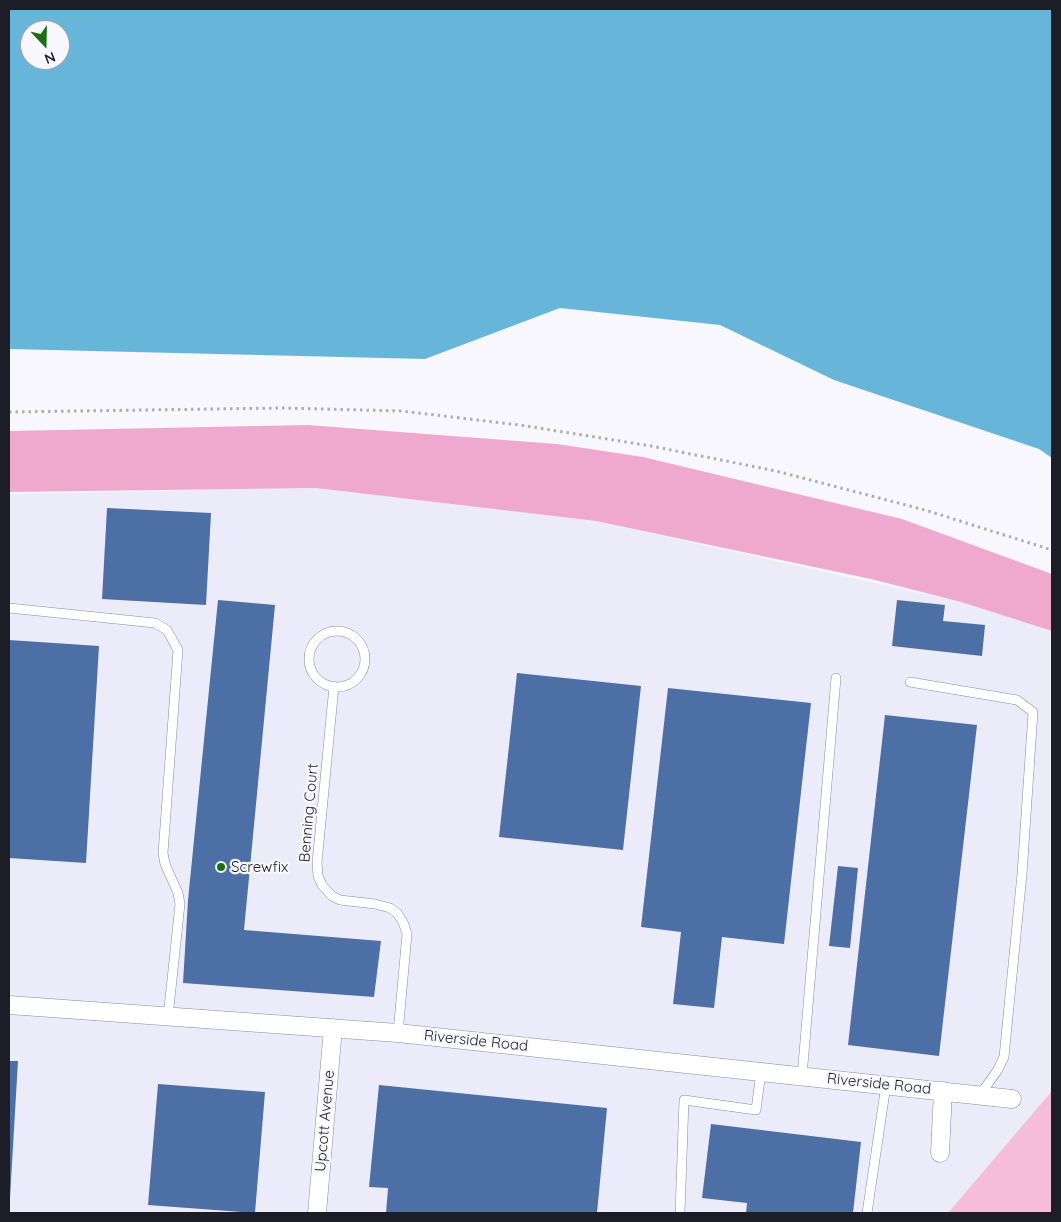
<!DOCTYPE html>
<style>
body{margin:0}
#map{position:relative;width:1061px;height:1222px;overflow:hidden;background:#f8f7fd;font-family:Quicksand,sans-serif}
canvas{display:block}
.frame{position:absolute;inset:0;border:10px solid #1d1d27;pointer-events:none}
.north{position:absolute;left:20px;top:20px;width:50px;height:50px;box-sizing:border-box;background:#f8f7fd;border:1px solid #a0a0a7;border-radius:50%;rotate:159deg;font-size:14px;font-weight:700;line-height:20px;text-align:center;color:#1d1d27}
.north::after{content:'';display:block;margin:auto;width:18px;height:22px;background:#1d6d13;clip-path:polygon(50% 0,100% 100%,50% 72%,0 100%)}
</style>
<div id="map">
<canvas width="1061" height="1222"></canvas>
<div class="frame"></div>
<div class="north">N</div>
</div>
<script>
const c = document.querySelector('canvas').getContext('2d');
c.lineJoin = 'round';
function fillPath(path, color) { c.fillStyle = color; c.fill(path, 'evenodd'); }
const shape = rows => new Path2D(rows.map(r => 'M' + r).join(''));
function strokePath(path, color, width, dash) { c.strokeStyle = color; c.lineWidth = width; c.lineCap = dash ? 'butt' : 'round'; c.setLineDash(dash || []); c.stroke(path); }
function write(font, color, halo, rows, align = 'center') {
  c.font = font + ' Quicksand,sans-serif'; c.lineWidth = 4.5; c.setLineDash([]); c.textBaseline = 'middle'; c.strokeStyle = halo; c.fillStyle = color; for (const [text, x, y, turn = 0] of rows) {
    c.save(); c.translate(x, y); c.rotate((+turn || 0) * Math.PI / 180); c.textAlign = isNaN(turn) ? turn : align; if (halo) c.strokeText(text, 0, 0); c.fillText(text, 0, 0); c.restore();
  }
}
fillPath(shape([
 [316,488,596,521,961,602,1052,631,1052,1100,953,1213,9,1213,9,494]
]), '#ecebfa');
fillPath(shape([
 [1052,1091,1052,1213,948,1213]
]), '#f6bdda');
fillPath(shape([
 [308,425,557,444,643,457,902,519,1052,574,1052,631,961,602,871,579,596,521,316,488,9,492,9,431]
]), '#efa9ce');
fillPath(shape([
 [9,9,1052,9,1052,458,1039,449,834,380,720,325,560,308,425,359,9,349],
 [30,30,60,30,60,60,30,60]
]), '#67b6da');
fillPath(shape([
 [107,508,211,513,206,605,102,599],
 [218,600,275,605,244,930,381,941,374,997,183,983,188,900],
 [897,600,945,605,943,621,985,625,982,656,892,646],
 [9,640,99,646,86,863,9,858],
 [517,673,641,686,623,850,499,837],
 [668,688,811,703,784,944,722,937,714,1008,673,1004,681,932,641,927],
 [885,715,977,725,939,1056,848,1045],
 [838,866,858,868,850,948,829,946],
 [9,1061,18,1061,10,1198,9,1198],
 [158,1084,265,1092,255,1213,148,1205],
 [379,1085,607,1108,597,1213,386,1213,388,1188,369,1187],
 [711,1124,861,1142,853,1213,746,1213,747,1203,702,1198]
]), '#4c6fa5');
const service = shape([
 [9,608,155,623,167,630,178,650,163,853,165,864,178,893,180,904,168,1017],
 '309 659a28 28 0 1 1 56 0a28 28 0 1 1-56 0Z',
 [910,682,1017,700,1033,712,1022,874,1004,1057,997,1071,980,1095],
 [334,686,317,863,318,876,322,885,332,896,340,900,375,904,390,908,397,913,403,922,407,934,398,1033],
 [802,1076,836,678],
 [680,1213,684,1100,756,1110,761,1072],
 [867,1213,886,1085]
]);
const minor = shape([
 [9,1005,398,1033,1012,1099],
 [940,1153,943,1091],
 [317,1213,333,1028]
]);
strokePath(service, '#8b89a4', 10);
strokePath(minor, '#8b89a4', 19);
strokePath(shape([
 [9,412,281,408,401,411,520,425,651,446,776,471,925,510,1052,550]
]), '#adadb4', 3, [2.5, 4]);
strokePath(service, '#fff', 9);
strokePath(minor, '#fff', 18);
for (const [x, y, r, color] of [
 [221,867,5,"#1d6d13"]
]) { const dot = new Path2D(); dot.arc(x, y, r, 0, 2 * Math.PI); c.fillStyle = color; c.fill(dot); strokePath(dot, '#f8f7fd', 2); }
write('15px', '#1d1d27', '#f8f7fd', [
 ["Benning Court",309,813,-85],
 ["Riverside Road",476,1041,6],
 ["Riverside Road",879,1084,6],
 ["Upcott Avenue",325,1121,-85]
]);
write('15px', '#1d1d27', '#f8f7fd', [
 ["Screwfix",231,867]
], 'left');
</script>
